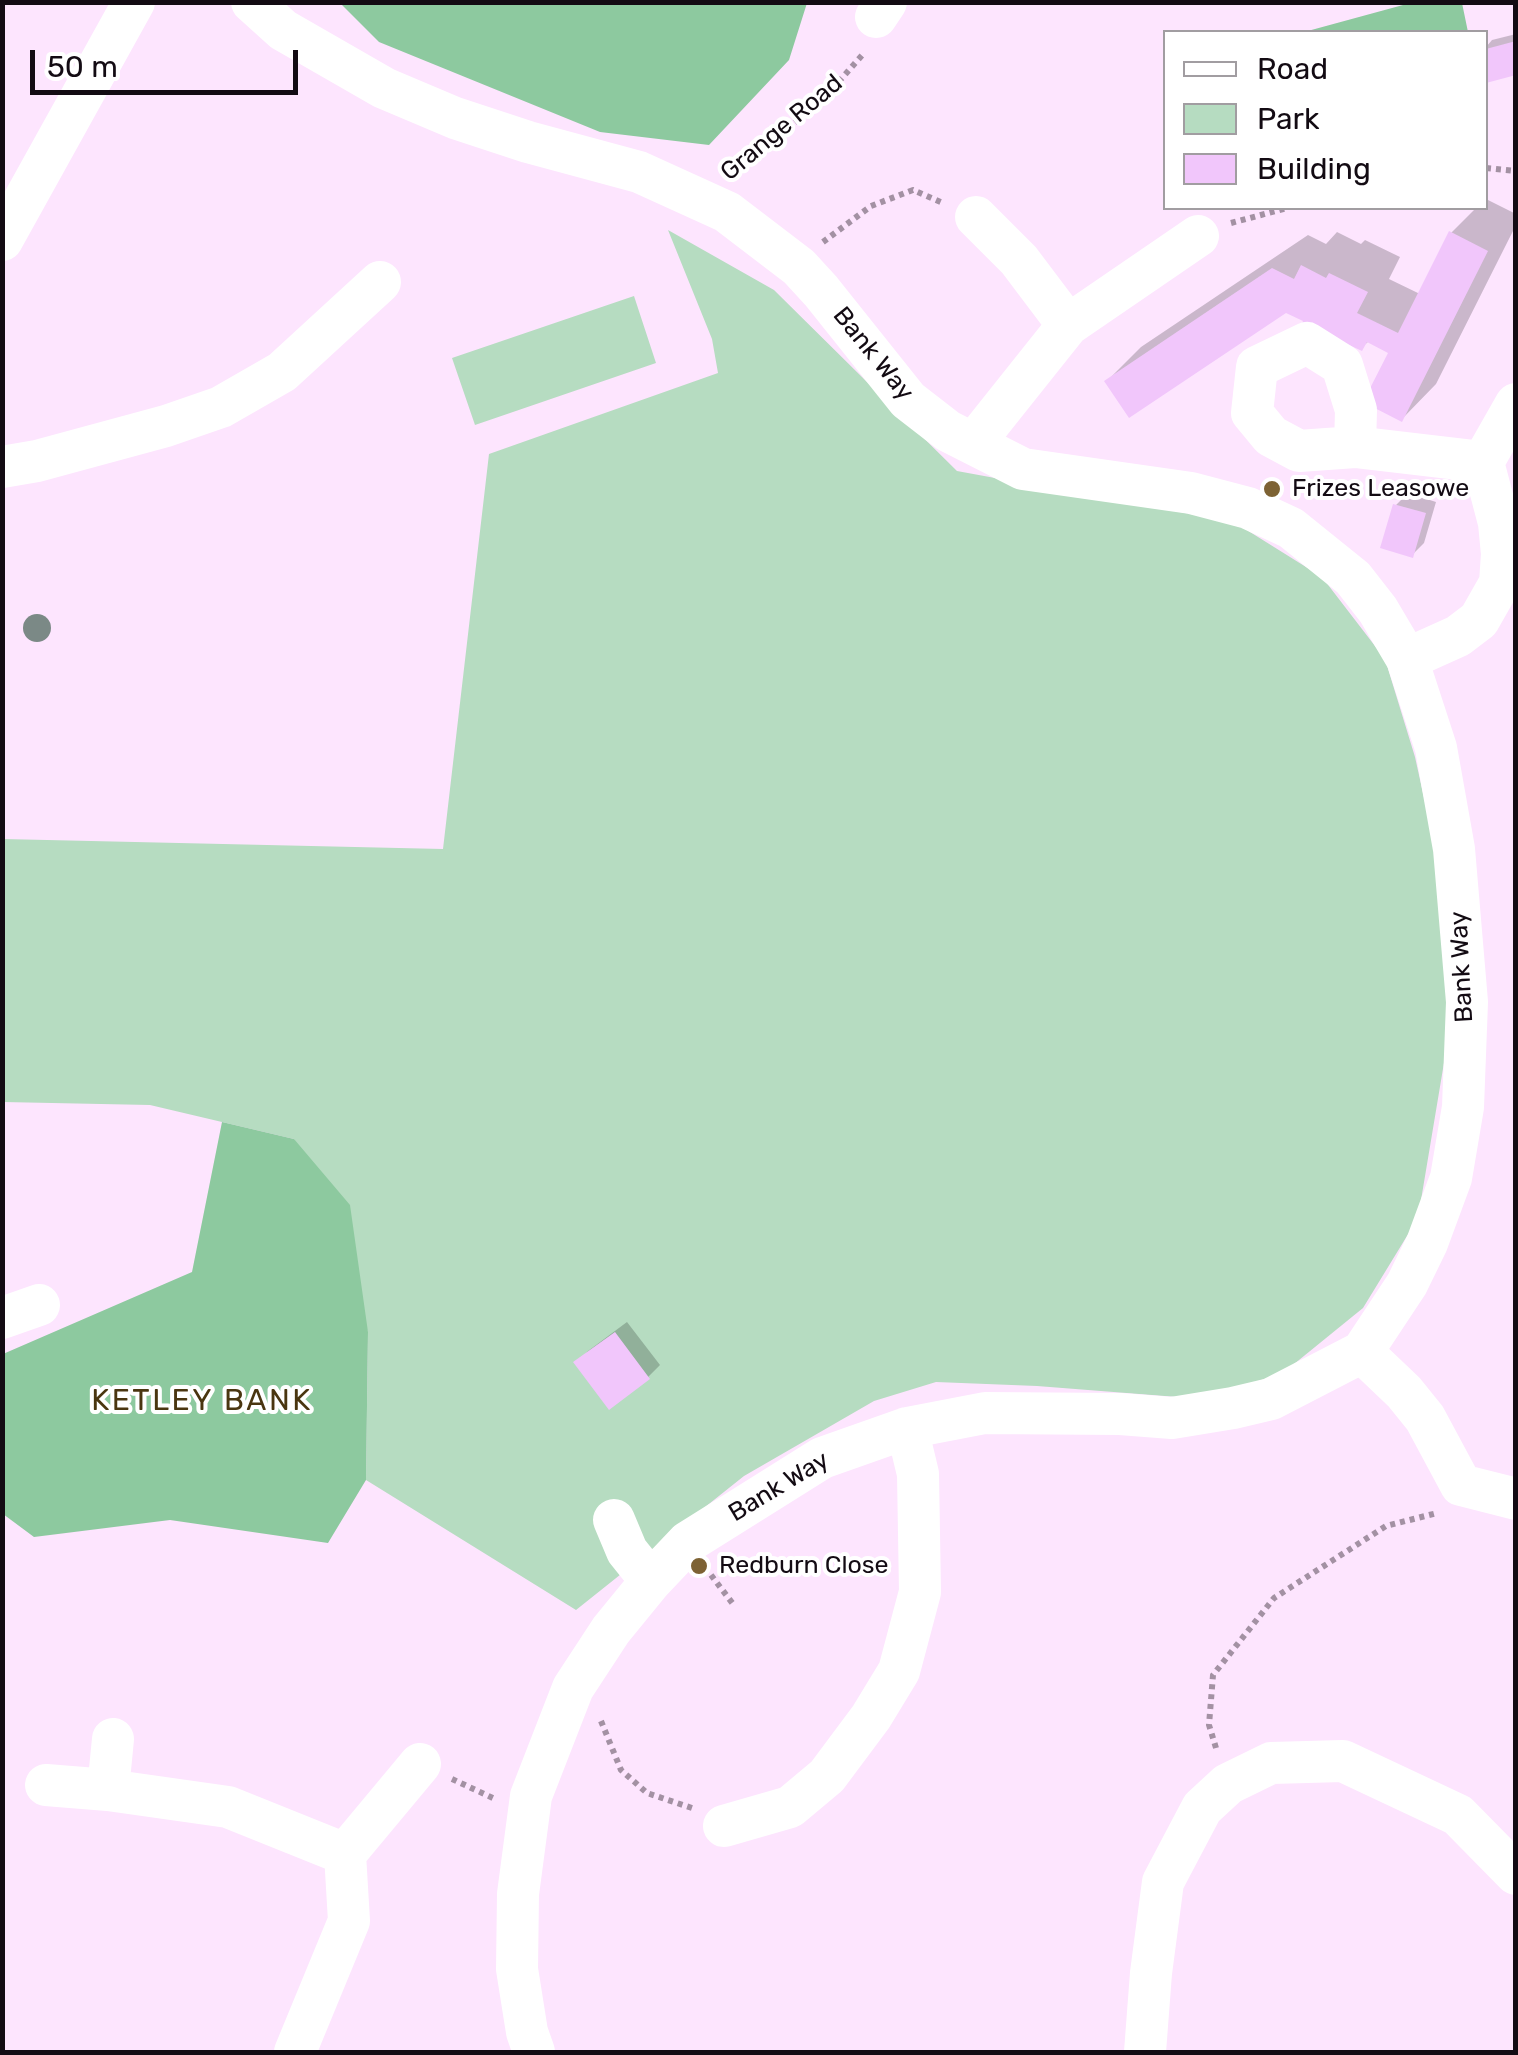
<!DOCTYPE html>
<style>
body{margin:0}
#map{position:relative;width:1518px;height:2055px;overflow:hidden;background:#fde5fe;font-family:Rubik,sans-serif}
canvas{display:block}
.frame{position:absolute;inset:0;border:5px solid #130b13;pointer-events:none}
.legend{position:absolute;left:1163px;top:30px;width:325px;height:180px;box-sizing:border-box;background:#fff;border:2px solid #a19da1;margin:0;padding:12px 18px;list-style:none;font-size:30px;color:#130b13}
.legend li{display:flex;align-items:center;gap:20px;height:50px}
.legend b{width:50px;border:2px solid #a19da1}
.scale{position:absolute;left:30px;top:50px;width:268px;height:45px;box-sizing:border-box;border:5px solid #130b13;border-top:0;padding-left:12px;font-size:30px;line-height:35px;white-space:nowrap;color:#130b13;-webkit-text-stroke:8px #fff;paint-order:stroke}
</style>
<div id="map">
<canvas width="1518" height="2055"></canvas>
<div class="frame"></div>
<ul class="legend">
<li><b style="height:12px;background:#fff"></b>Road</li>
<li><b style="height:28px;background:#b6dcc1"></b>Park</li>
<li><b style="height:28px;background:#f1c6fb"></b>Building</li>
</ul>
<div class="scale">50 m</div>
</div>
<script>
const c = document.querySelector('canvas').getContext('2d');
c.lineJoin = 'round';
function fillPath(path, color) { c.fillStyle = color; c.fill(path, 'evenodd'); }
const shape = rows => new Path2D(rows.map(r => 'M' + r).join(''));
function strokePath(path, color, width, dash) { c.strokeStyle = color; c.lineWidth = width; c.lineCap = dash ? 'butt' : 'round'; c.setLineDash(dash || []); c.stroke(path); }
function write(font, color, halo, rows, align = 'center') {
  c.font = font + ' Rubik,sans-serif'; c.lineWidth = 8; c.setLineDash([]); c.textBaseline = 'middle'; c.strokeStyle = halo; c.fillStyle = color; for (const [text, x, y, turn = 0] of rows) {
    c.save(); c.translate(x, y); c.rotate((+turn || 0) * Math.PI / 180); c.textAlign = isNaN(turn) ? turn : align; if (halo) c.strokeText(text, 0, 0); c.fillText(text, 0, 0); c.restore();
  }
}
fillPath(shape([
 [668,230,774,290,957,471,1234,522,1322,577,1385,659,1415,757,1448,906,1452,1015,1418,1218,1363,1308,1283,1373,1203,1399,1037,1386,936,1382,874,1401,744,1476,576,1610,366,1480,368,1332,294,1139,150,1105,3,1102,3,839,443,849,489,454,718,373,712,339],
 [634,296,656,363,475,425,452,358]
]), '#b6dcc1');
fillPath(shape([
 [1414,2,1462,3,1468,32,1304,32],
 [340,3,807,3,789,60,709,145,600,132,379,42],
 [222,1122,294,1139,350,1205,368,1332,366,1480,328,1543,170,1520,34,1537,3,1514,3,1354,192,1272]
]), '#8dc99f');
fillPath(shape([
 [1516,34,1516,73,1488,80,1486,47,1492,40],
 [1486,199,1516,214,1516,225,1436,384,1402,419,1391,352,1369,341,1361,348,1286,310,1107,381,1141,347,1308,235,1326,244,1337,232,1361,244,1365,240,1400,257,1389,279,1420,294,1451,233,1476,208,1486,208],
 [1408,493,1436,502,1424,543,1412,555,1396,505],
 [627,1322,660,1365,648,1377,577,1363,588,1351]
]), '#0003');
fillPath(shape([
 [1516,41,1516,75,1486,83,1486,49],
 [1449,231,1488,251,1402,422,1363,402,1388,353,1367,342,1362,351,1349,345,1296,335,1303,321,1286,313,1129,418,1104,381,1272,268,1294,279,1301,265,1326,278,1329,273,1368,292,1357,313,1398,333],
 [1393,504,1426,513,1413,558,1380,548],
 [615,1332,650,1379,609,1410,573,1362]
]), '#f1c6fb');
strokePath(shape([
 [1486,168,1516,171],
 [732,172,767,146,828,94,864,53],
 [1231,223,1287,208],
 [823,242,871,206,913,190,943,203],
 [711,1575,733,1604],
 [601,1721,621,1770,647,1793,695,1809],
 [1216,1748,1209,1725,1213,1675,1274,1598,1386,1526,1437,1513],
 [452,1779,495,1799]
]), '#a391a3', 6, [5, 5]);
strokePath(shape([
 [252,2,283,30,384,88,455,118,528,142,639,172,727,212,799,267,821,291,908,400,948,431,1023,469,1191,493,1248,508,1291,528,1353,578,1378,610,1407,659,1436,748,1454,849,1467,1002,1463,1107,1451,1178,1427,1243,1407,1284,1362,1352,1271,1399,1233,1408,1172,1418,1120,1414,985,1413,907,1428,822,1458,688,1542,651,1581,611,1630,573,1688,531,1796,518,1894,517,1969,527,2032,534,2052],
 [876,17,886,2],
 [976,217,1019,260,1068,325],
 [2,240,134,2],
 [974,443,1068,325,1198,236],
 [1355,447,1356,410,1342,365,1307,343,1257,367,1252,413,1271,436,1299,451,1355,447,1483,462],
 [2,467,37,461,166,426,221,407,282,372,380,282],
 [1407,659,1458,636,1479,620,1500,583,1502,554,1499,523,1483,462,1516,404],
 [2,1318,39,1305],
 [1362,1352,1404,1392,1425,1418,1461,1485,1516,1499],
 [614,1520,627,1551,651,1581],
 [46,1785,108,1790,228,1807,345,1854],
 [108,1790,113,1739],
 [724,1826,790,1807,827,1776,871,1717,899,1671,920,1592,918,1474,907,1428],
 [345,1854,420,1764],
 [295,2052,349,1921,345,1854],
 [1145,2052,1151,1973,1163,1882,1202,1808,1228,1784,1271,1763,1343,1761,1458,1815,1516,1874]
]), '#fff', 42);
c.fillStyle = '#7b8986';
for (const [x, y] of [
 [37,628]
]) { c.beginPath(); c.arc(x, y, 14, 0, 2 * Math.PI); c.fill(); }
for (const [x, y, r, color] of [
 [1272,489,10,"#7d6234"],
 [699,1566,10,"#7d6234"]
]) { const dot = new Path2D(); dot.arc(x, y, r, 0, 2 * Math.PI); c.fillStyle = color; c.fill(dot); strokePath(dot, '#fff', 4); }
write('25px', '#130b13', '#fff', [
 ["Grange Road",782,128,-40],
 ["Bank Way",873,354,51],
 ["Bank Way",1462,967,-93],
 ["Bank Way",779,1487,-31]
]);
write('25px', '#130b13', '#fff', [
 ["Frizes Leasowe",1292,489],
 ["Redburn Close",719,1566]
], 'left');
c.letterSpacing = '2.5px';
write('30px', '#4a3610', '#fff', [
 ["KETLEY BANK",202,1401]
]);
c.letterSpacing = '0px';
</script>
